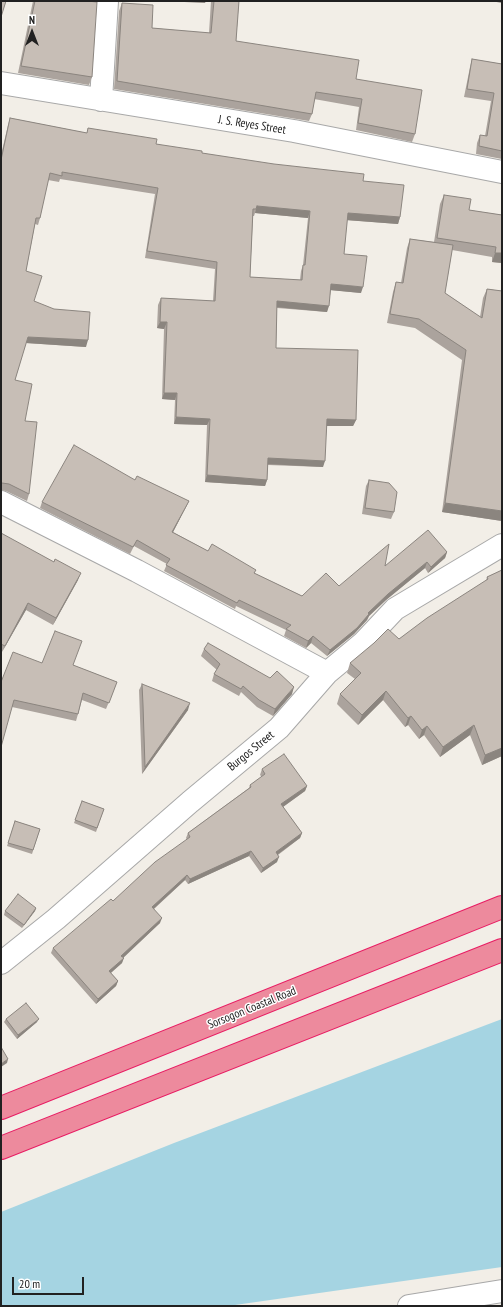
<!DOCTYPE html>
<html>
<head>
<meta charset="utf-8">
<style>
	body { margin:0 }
	#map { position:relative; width:503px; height:1307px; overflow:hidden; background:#f2eee7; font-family:"PT Sans Narrow",sans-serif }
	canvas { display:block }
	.frame { position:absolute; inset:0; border:2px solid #212121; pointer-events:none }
	.north { position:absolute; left:12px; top:12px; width:40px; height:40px; -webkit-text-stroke:3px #fff; paint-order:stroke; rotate:0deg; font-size:11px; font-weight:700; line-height:16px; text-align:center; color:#212121 }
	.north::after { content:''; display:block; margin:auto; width:14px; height:18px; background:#212121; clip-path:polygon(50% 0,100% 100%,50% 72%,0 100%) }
	.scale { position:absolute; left:12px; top:1277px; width:72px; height:18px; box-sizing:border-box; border:2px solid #212121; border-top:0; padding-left:5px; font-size:12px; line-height:14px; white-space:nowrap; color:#212121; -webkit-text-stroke:3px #fff; paint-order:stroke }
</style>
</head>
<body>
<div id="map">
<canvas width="503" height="1307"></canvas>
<div class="frame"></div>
<div class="north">N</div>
<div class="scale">20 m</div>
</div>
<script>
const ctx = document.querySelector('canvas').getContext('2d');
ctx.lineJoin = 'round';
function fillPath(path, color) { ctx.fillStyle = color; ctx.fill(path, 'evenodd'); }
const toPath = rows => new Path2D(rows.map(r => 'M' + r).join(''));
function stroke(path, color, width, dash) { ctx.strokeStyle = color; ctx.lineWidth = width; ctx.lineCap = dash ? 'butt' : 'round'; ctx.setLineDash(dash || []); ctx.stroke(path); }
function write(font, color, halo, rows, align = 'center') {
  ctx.font = font + ' "PT Sans Narrow",sans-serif'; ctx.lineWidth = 3; ctx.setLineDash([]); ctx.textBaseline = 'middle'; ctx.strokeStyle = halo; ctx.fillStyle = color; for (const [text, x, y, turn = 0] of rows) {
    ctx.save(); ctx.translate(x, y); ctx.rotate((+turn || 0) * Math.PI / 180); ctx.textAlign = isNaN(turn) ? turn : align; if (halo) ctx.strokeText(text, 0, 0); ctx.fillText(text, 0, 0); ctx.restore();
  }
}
fillPath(toPath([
	[502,1019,502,1306,1,1306,1,1212,174,1143]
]), '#a5d4e2');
fillPath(toPath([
	[502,1267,502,1306,228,1306]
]), '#f2eee7');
const minor = toPath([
	[1,83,294,131,502,172],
	[101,100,107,1],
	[1,502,137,571,327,673],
	[1,963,56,919,190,802,279,728,327,673,363,643,395,609,502,545],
	[409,1306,502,1291]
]);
const highway = toPath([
	[1,1108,502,907],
	[1,1148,502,950]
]);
stroke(minor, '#a8a8a8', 24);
stroke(highway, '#e81c63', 24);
stroke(minor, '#fff', 22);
stroke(highway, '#ed8a9d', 22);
fillPath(toPath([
	[33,1,87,1,92,77,89,85,18,73],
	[211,1,239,1,236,41,356,79,415,134,412,142,356,130,359,107,314,99,312,114,309,121,114,89,119,11,122,3,152,28,209,33],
	[472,59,502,64,502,159,476,154,477,143,480,135,485,136,491,101,464,97,470,67],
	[10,118,87,133,88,128,156,144,202,153,363,181,400,217,398,224,347,220,344,254,361,293,331,290,327,312,277,308,276,348,356,420,353,426,327,426,323,467,268,465,267,480,265,486,205,482,207,425,174,424,175,400,162,399,164,329,157,328,158,305,161,298,213,301,215,269,145,258,155,194,60,179,59,182,48,180,40,218,38,225,35,224,26,271,34,301,86,347,26,343,15,380,25,421,29,494,27,501,6,491,1,490,1,155,8,125],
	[255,213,308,218,303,265,301,271,300,280,250,277,253,216,254,216],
	[444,195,469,210,502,215,502,263,492,262,492,257,452,250,445,293,480,317,483,298,487,289,502,291,502,521,442,512,462,360,415,328,387,323,393,292,396,282,401,283,407,248,410,239,434,242,440,204],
	[135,480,189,501,186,507,173,532,208,551,256,570,254,573,302,596,339,586,385,566,447,552,445,558,428,573,425,568,386,600,369,616,367,620,354,634,327,656,311,643,306,648,284,636,286,630,236,606,235,609,164,571,167,564,134,546,130,554,40,508,42,502],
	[369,480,394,512,391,519,362,514,366,486],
	[1,533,78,580,53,625,26,610,2,652,1,652],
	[502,570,502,756,482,765,470,735,440,757,424,735,419,739,408,725,405,727,383,700,358,725,337,704,340,694,355,679,347,673,350,663,399,639,486,581,487,577],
	[204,649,292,694,273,716,257,707,241,692,239,696,212,681,214,674,217,670,201,656],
	[42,663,73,665,117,682,106,709,82,700,76,721,12,707,1,682],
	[142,684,188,710,142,774,139,690],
	[262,769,307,786,305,791,283,807,302,833,300,838,278,855,277,862,261,873,249,856,188,884,185,880,154,909,160,923,123,957,122,963,111,973,118,981,116,986,96,1004,51,953,53,948,113,901,187,840,186,838,188,833,249,788,250,785,262,777,260,775],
	[82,801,104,809,96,832,74,823],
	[15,821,40,829,32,854,7,846],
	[36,908,35,911,22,928,4,915,5,911],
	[6,1019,37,1022,17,1039,4,1022]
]), '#aba39d');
fillPath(toPath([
	[164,1,206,1,205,3],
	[491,1,502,1,502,3],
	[257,206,310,211,308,218,255,213],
	[348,213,400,217,398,224,345,220],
	[495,253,502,253,502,263,492,262],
	[331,284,363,287,361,293,329,290],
	[277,301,329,306,327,312,275,307],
	[160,322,167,322,164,329,157,328],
	[28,337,88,340,86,347,26,343],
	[164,393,177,393,175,400,162,399],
	[176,417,210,419,207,425,174,424],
	[327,419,356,420,353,426,325,426],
	[268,458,325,461,323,467,266,464],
	[207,475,267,480,265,486,205,482],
	[189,501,186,507,170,538,172,532],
	[445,503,502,511,502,521,442,512],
	[447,552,445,558,428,573,431,567],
	[427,562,425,568,386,600,369,616,367,620,354,634,327,656,330,650,368,613,388,594],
	[81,573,78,580,53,625,56,618],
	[28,603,26,610,2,652,5,646],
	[313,636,311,643,306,648,308,641],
	[294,687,292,694,273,716,275,709],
	[386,691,383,700,358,725,362,715],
	[190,703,188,710,142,774,145,767],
	[411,716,408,725,405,727,408,718],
	[474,725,470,735,440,757,443,747],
	[427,726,424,735,419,739,422,730],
	[502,748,502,756,482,765,485,755],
	[307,786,305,791,280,809,281,804],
	[302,833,300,838,274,857,276,852],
	[251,851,249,856,188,884,190,879],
	[279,857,277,862,261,873,263,868],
	[187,875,185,880,150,912,152,907],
	[36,908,35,911,22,928,24,925],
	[162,918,160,923,120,961,121,956],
	[124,958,122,963,107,976,109,971],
	[118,981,116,986,96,1004,98,999],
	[39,1019,37,1022,17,1039,18,1035],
	[8,1059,7,1063,1,1067,1,1064]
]), '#8b857f');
const building = toPath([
	[1,1,6,1,1,17,1,1],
	[35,1,87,1,97,2,92,77,21,66,35,1],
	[214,1,239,1,236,41,359,60,356,79,422,90,415,134,358,123,362,99,316,92,312,114,117,81,122,3,153,5,152,28,211,33,214,1],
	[472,59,502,64,502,151,479,146,480,135,487,136,494,93,467,89,472,59],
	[10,118,87,133,88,128,157,139,156,144,202,151,202,153,274,164,364,174,363,181,404,185,400,217,348,213,344,254,367,256,363,287,331,284,329,306,277,301,276,348,358,350,356,420,327,419,325,461,268,458,267,480,207,475,210,419,176,417,177,393,164,393,167,322,160,322,161,298,215,301,217,262,147,251,158,188,62,172,62,176,50,173,40,218,36,218,26,271,42,276,34,301,54,309,90,312,88,340,28,337,15,380,32,384,25,421,37,422,29,494,9,484,2,483,1,483,1,160,10,118],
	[257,206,310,211,305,265,303,265,302,280,250,277,253,209,256,209,257,206],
	[444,195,471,199,469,210,502,215,502,253,495,253,496,247,437,238,444,195],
	[410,239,453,245,445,293,482,318,487,289,502,291,502,511,445,503,466,350,419,319,390,314,396,282,403,283,410,239],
	[74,445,135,480,137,476,189,501,172,532,208,551,212,544,256,570,254,573,302,596,326,573,339,586,389,544,385,566,428,530,447,552,431,567,427,562,388,594,368,613,369,614,357,628,330,650,313,636,308,641,286,629,291,625,239,600,237,603,166,565,170,559,137,540,133,547,42,502,74,445],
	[369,480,389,483,397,492,394,512,365,508,369,480],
	[1,533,54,562,55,559,81,573,56,618,28,603,5,646,1,644,1,533],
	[502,570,502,748,485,755,474,725,443,747,427,726,422,730,411,716,408,718,386,691,362,715,340,694,361,673,350,663,374,643,388,629,399,639,427,618,488,579,487,577,502,570],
	[55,631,82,641,73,665,117,682,109,703,83,693,78,714,14,700,1,747,1,682,13,652,42,663,55,631],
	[208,643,270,678,277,671,294,687,275,709,259,700,243,686,241,689,214,674,220,664,204,649,208,643],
	[142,684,190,703,145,767,143,705,142,684],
	[284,754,307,786,281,804,302,833,276,852,279,857,263,868,251,851,190,879,187,875,152,907,162,918,121,956,124,958,109,971,118,981,98,999,53,948,111,899,113,901,155,862,190,837,188,833,251,787,250,785,265,774,262,769,284,754],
	[82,801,104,809,97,828,75,820,82,801],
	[15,821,40,829,33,850,8,843,15,821],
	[18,894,36,908,24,925,5,911,18,894],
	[26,1003,39,1019,18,1035,6,1019,26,1003],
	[1,1047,8,1059,1,1064,1,1047]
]);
fillPath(building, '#c7beb6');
stroke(building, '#8b857f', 1);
write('12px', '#212121', '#fff', [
	["J. S. Reyes Street",252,125,9],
	["Burgos Street",251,751,-39],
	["Sorsogon Coastal Road",252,1008,-22]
]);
</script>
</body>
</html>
